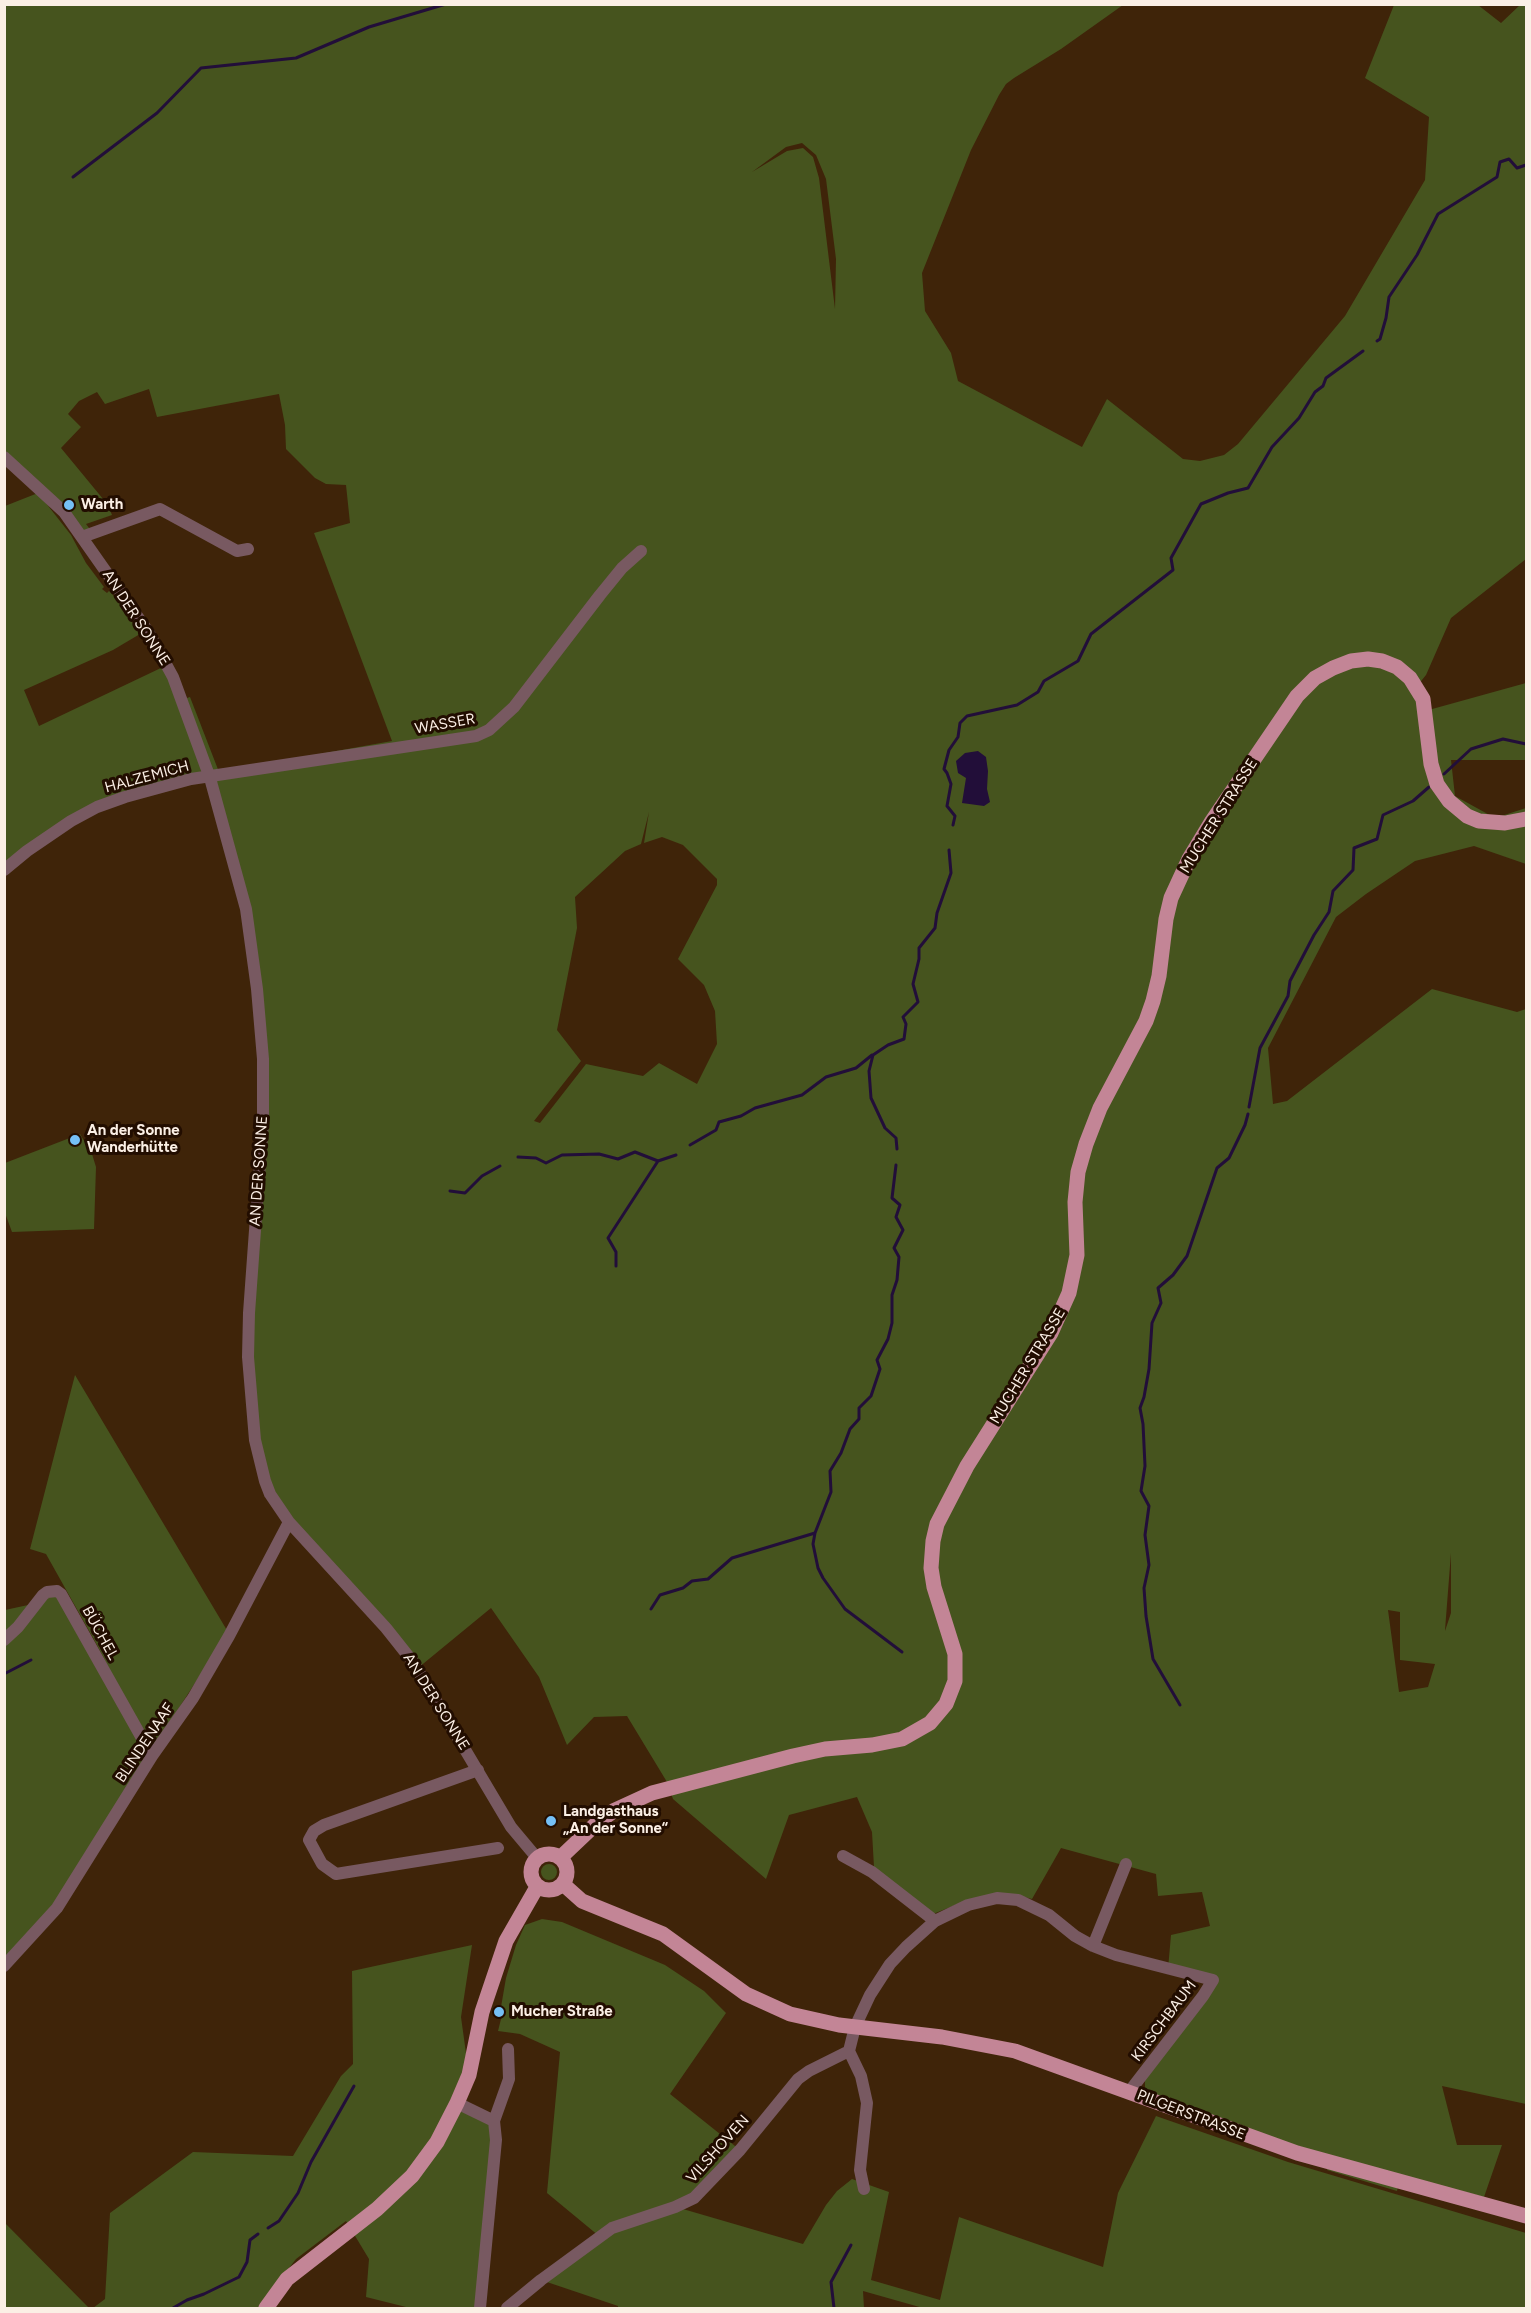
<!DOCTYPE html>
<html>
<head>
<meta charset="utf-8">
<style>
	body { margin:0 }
	#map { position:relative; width:1531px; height:2313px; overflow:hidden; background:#3f2409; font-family:Figtree,sans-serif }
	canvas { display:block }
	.frame { position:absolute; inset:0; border:6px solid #fbefe5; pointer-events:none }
</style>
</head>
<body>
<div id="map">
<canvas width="1531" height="2313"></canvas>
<div class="frame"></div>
</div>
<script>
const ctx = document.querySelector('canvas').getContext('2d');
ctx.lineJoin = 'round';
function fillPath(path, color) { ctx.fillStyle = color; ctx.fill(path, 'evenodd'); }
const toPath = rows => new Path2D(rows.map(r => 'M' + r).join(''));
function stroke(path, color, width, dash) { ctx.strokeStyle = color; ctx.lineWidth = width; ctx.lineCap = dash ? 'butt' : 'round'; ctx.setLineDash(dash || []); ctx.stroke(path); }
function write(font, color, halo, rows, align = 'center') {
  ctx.font = font + ' Figtree,sans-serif'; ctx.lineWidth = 6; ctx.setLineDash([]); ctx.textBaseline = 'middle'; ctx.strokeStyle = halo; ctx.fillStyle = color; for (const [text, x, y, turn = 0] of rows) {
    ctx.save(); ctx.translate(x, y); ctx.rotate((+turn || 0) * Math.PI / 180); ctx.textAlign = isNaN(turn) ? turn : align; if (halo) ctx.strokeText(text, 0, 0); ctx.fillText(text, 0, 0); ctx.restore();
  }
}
fillPath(toPath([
	[4,5,1123,5,1061,49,1014,78,1006,84,999,95,971,150,922,273,925,311,951,353,958,381,1082,447,1107,399,1183,459,1200,461,1224,455,1238,444,1345,316,1425,180,1429,117,1365,78,1394,5,1478,5,1501,23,1520,5,1526,5,1526,559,1451,618,1426,675,1417,686,1425,711,1526,683,1526,760,1451,760,1455,796,1495,818,1526,808,1526,864,1474,846,1415,861,1366,894,1336,917,1268,1048,1273,1104,1287,1101,1432,989,1517,1012,1526,1009,1526,2104,1442,2086,1457,2145,1502,2145,1484,2197,1347,2162,1263,2135,1145,2091,1145,2078,1212,1981,1168,1969,1171,1935,1210,1926,1202,1892,1158,1896,1156,1874,1061,1848,1032,1899,1013,1894,968,1900,933,1914,874,1867,872,1832,857,1797,789,1815,766,1879,673,1799,667,1782,627,1716,594,1717,567,1745,539,1677,491,1608,418,1668,270,1494,250,1392,263,1120,253,951,210,778,97,807,5,870,5,506,38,493,71,535,86,563,104,587,102,589,107,593,109,591,118,600,140,634,113,650,24,690,39,726,163,667,178,701,190,697,219,772,392,741,314,533,350,523,346,485,326,484,315,478,286,449,285,425,279,394,157,417,149,389,105,404,97,392,79,401,68,414,81,427,61,448,108,505,112,515,86,524,96,537,82,537,5,457],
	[802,143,816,155,826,179,836,259,835,309,819,178,813,157,803,148,787,151,752,172,786,147],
	[649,812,644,843,662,837,683,845,717,879,717,885,678,959,704,985,715,1011,717,1044,697,1084,659,1063,643,1076,586,1064,540,1123,534,1121,581,1061,557,1030,577,928,575,897,625,851,641,844],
	[1451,1553,1451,1613,1445,1631,1445,1630],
	[1388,1610,1400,1612,1400,1660,1435,1664,1428,1687,1399,1692],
	[80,1134,92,1154,96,1167,94,1229,12,1232,5,1213,5,1163],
	[75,1375,228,1632,151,1751,97,1645,46,1554,30,1549],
	[49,1596,58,1597,147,1755,81,1869,5,1966,5,1610,28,1605],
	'541 1872a8 8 0 1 1 16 0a8 8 0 1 1-16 0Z',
	[542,1919,562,1922,665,1965,704,1991,726,2013,670,2094,740,2150,676,2207,803,2244,826,2205,837,2191,852,2179,889,2192,871,2280,940,2300,959,2217,1103,2267,1118,2193,1156,2116,1288,2162,1526,2233,1526,2308,923,2308,863,2291,864,2308,618,2308,618,2306,541,2280,599,2236,547,2193,560,2052,520,2034,498,2031,502,2015,501,2007,506,1978,516,1945,525,1925],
	[472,1945,461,2017,469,2075,457,2103,494,2121,480,2308,410,2308,366,2297,369,2259,346,2221,296,2259,258,2308,93,2308,105,2299,110,2213,193,2152,293,2156,341,2076,353,2064,352,1971],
	[1328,2167,1398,2186,1397,2191,1327,2170],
	[5,2223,89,2308,5,2308]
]), '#46541e');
fillPath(toPath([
	[978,751,986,757,988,771,987,789,990,802,984,806,962,803,966,778,958,773,956,761,965,753]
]), '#220e39');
stroke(toPath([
	[73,177,157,113,201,68,296,58,369,27,446,4],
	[1377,341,1380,339,1386,318,1389,297,1417,255,1438,214,1497,177,1500,162,1509,159,1517,168,1526,165],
	[1444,774,1471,749,1503,739,1526,744],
	[953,825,955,816,947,806,951,784,947,773,944,769,949,750,958,737,960,723,967,716,1017,705,1038,692,1044,681,1078,661,1091,634,1173,570,1171,558,1201,504,1228,493,1248,488,1272,447,1299,418,1315,392,1323,386,1326,378,1363,351],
	[1249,1107,1260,1048,1288,996,1290,981,1314,935,1329,912,1333,891,1353,870,1354,848,1377,839,1383,815,1413,801,1429,787],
	[690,1145,716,1130,719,1122,741,1116,755,1108,802,1095,826,1077,856,1068,872,1055],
	[897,1149,896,1138,885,1128,871,1098,869,1071,873,1055,888,1045,904,1039,906,1024,903,1017,918,1002,913,984,919,959,919,948,935,928,937,913,951,873,949,850],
	[518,1157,536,1158,546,1163,562,1155,599,1154,618,1159,635,1152,658,1161],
	[450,1191,465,1193,482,1176,500,1166],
	[616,1266,616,1252,608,1238,658,1161,676,1155],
	[815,1533,813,1544,818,1568,823,1578,845,1609,902,1652],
	[651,1609,660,1595,683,1588,692,1581,708,1579,732,1558,815,1533,831,1492,830,1471,841,1453,850,1429,859,1419,859,1408,871,1396,880,1369,877,1360,888,1339,892,1323,892,1295,897,1280,899,1257,894,1248,903,1230,896,1217,900,1205,892,1198,896,1165],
	[4,1674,31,1660],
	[1180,1705,1153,1659,1146,1616,1144,1588,1149,1565,1145,1535,1149,1506,1141,1491,1145,1466,1143,1424,1140,1408,1144,1397,1149,1369,1152,1323,1161,1303,1158,1288,1173,1275,1187,1256,1217,1168,1229,1158,1245,1125,1248,1114],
	[268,2228,279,2221,298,2193,311,2162,354,2086],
	[173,2308,187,2300,204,2294,239,2277,247,2262,250,2240,258,2234],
	[834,2308,831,2282,851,2245]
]), '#220e39', 3);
stroke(toPath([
	[4,457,64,512,149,633,173,677,210,778,246,909,257,989,263,1059,263,1120,249,1313,248,1357,255,1440,265,1481,270,1494,289,1522,386,1628,413,1662,511,1827,537,1858],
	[82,537,160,509,237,551,248,549],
	[4,870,27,851,71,821,97,807,125,797,191,779,476,736,489,730,514,707,600,595,622,568,641,551],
	[4,1640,18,1627,43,1595,47,1592,57,1591,61,1594,152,1756],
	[478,1770,324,1825,314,1831,309,1840,322,1864,336,1874,498,1848],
	[843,1856,872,1872,935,1921],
	[1093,1946,1126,1864],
	[4,1966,57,1908,152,1756,193,1698,229,1636,289,1522],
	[457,2103,494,2121,496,2140,480,2308],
	[494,2121,509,2079,508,2049],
	[864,2189,860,2170,867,2103,861,2076,849,2051,855,2027,870,1995,890,1964,906,1947,935,1921,968,1905,997,1898,1018,1900,1049,1915,1075,1936,1093,1946,1116,1955,1213,1980,1203,1996,1129,2092],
	[507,2308,541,2280,612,2228,675,2207,694,2198,740,2150,798,2079,809,2071,849,2051]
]), '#785961', 12);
stroke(toPath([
	'531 1872a18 18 0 1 1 36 0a18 18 0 1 1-36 0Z',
	[560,1858,598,1822,615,1810,652,1793,793,1756,825,1749,872,1745,902,1739,930,1723,946,1704,955,1681,955,1654,934,1587,931,1568,933,1541,937,1524,967,1466,1051,1333,1069,1293,1077,1255,1075,1202,1078,1172,1086,1144,1100,1108,1146,1021,1153,1001,1159,976,1166,919,1171,898,1189,859,1212,821,1297,696,1315,678,1333,668,1351,661,1368,659,1382,661,1397,667,1410,678,1423,699,1431,764,1437,784,1449,801,1467,816,1479,821,1505,823,1526,819],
	[563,1884,582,1901,663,1934,746,1994,790,2014,839,2025,942,2037,1015,2051,1297,2153,1526,2216],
	[266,2308,287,2279,377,2209,412,2176,437,2142,457,2103,469,2075,482,2012,506,1941,537,1887]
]), '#c38596', 15);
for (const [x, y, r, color] of [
	[69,505,6,"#75c0f6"],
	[75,1140,6,"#75c0f6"],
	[551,1821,6,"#75c0f6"],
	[499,2012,6,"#75c0f6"]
]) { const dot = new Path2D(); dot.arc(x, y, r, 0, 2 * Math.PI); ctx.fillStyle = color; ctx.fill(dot); stroke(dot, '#220d00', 2); }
write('bold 15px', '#fbefe5', '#220d00', [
	["Warth",81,505],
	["An der Sonne",87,1131],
	["Wanderhütte",87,1148],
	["Landgasthaus",563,1812],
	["„An der Sonne“",563,1829],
	["Mucher Straße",511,2012]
], 'left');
write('15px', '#fbefe5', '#220d00', [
	["AN DER SONNE",136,618,57],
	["WASSER",445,724,-10],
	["HALZEMICH",147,777,-15],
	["MUCHER STRASSE",1219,816,-58],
	["AN DER SONNE",259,1171,-86],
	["MUCHER STRASSE",1028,1366,-59],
	["BÜCHEL",100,1633,61],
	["AN DER SONNE",436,1702,58],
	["BLINDENAAF",145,1743,-56],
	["KIRSCHBAUM",1164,2021,-53],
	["PILGERSTRASSE",1191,2115,21],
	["VILSHOVEN",718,2149,-48]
]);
</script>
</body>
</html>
